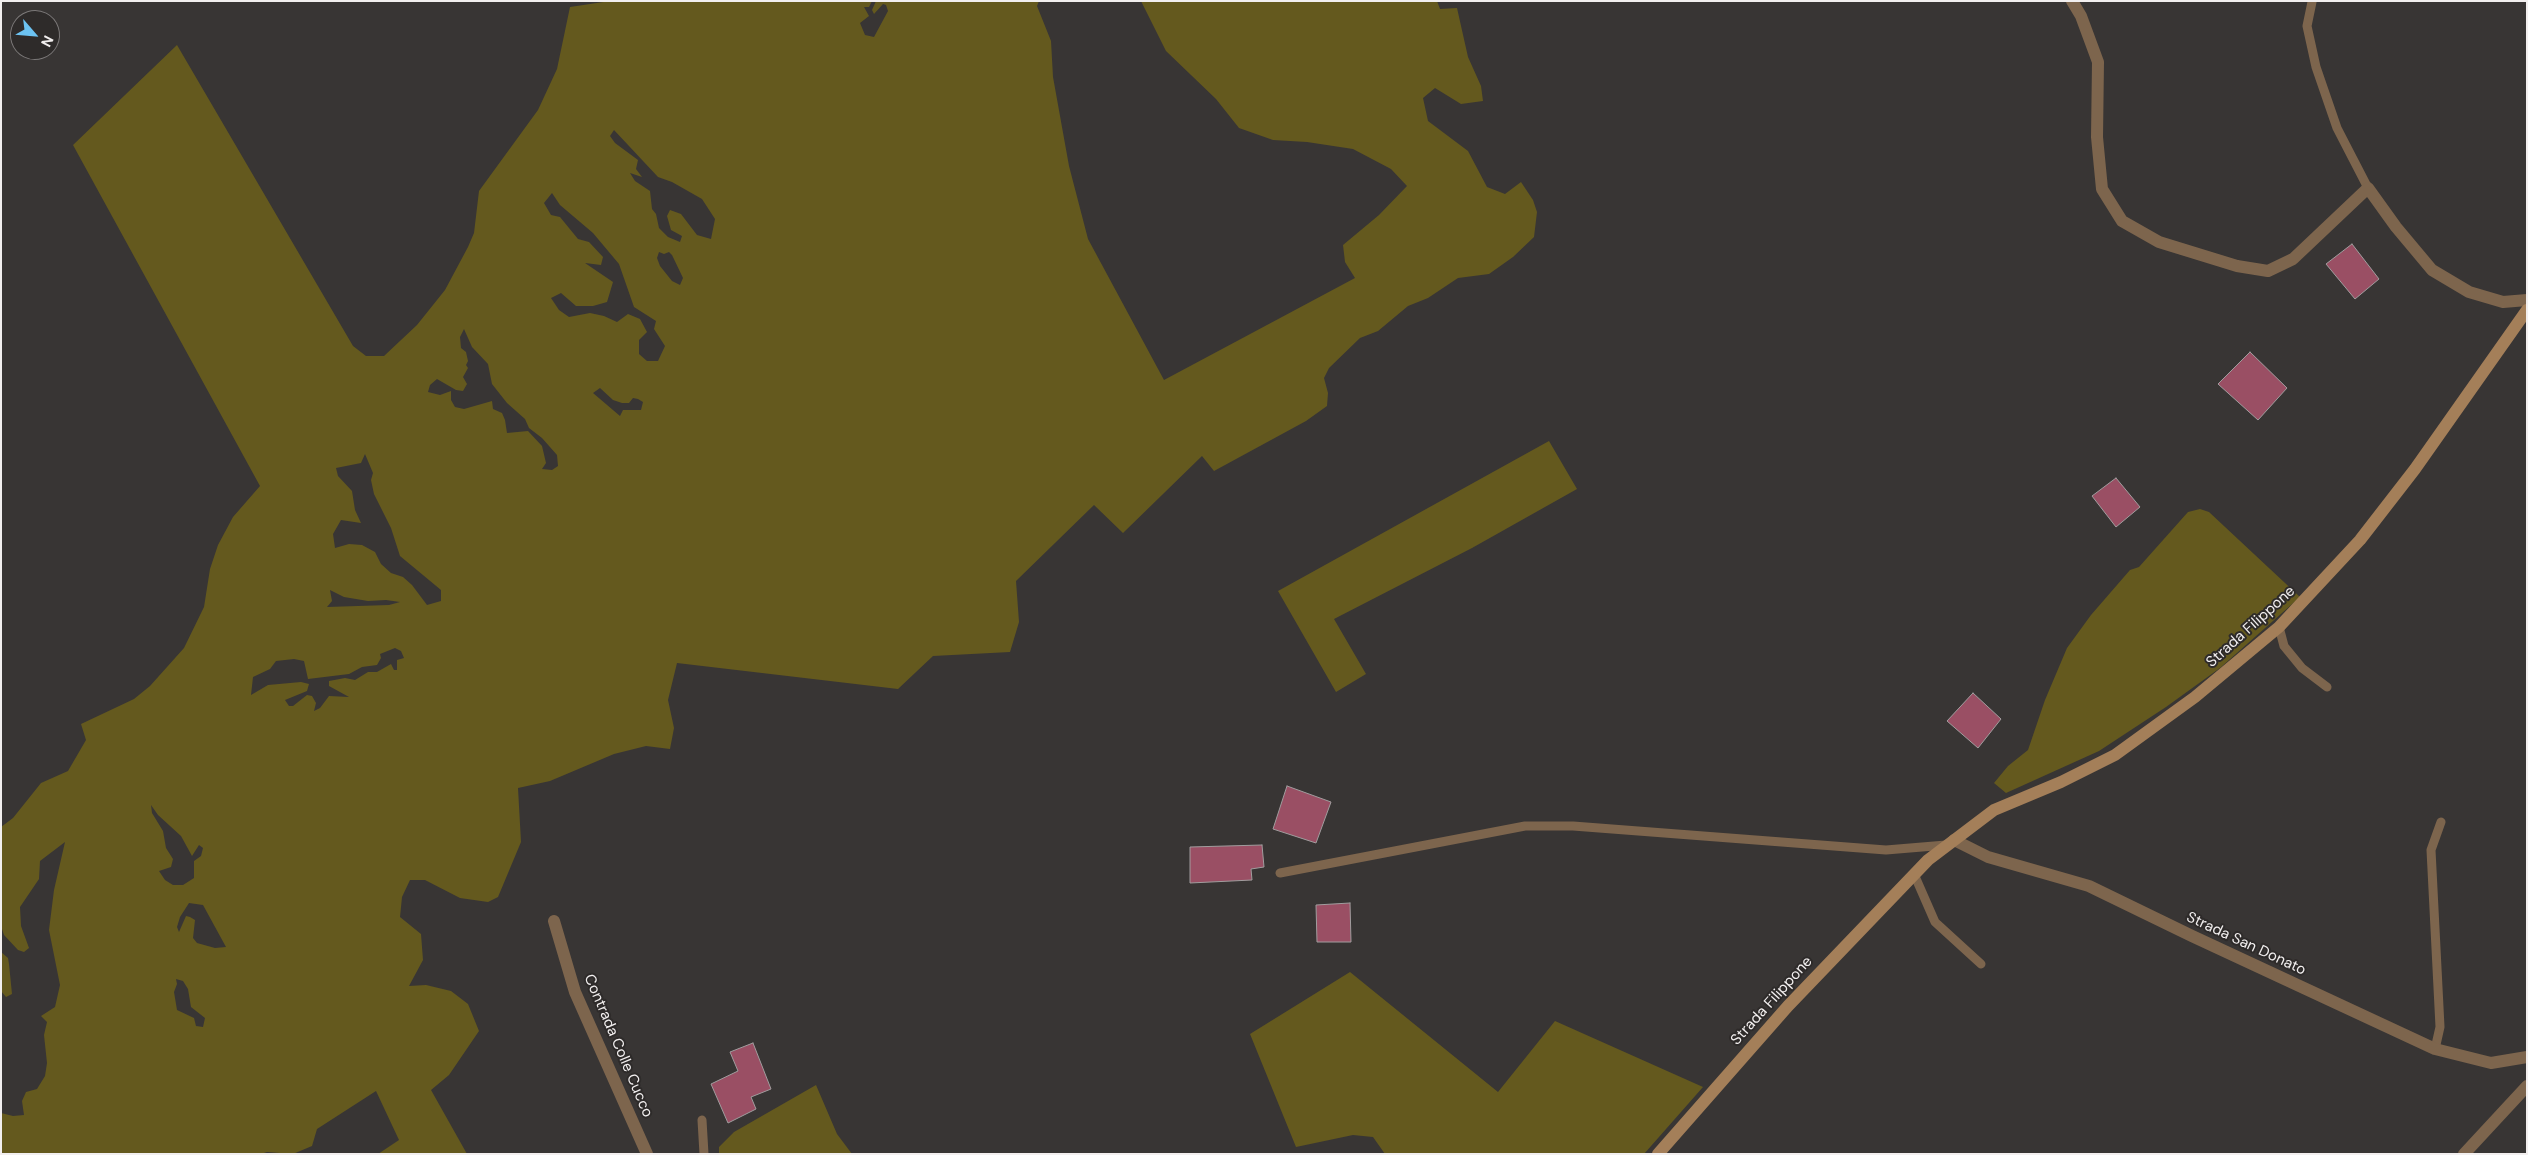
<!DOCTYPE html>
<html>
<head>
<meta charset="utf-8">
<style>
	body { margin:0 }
	#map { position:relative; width:2528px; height:1155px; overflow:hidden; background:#383534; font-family:"DM Sans",sans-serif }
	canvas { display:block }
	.frame { position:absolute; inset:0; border:2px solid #f2efef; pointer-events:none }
	.north { position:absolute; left:10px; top:10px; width:50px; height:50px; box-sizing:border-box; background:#2e2b2a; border:1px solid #7c7979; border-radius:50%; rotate:117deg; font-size:14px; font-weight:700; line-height:20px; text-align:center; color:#f2efef }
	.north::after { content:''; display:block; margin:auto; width:18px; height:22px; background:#6cc3f2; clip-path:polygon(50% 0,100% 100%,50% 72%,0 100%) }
</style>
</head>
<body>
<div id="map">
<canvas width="2528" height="1155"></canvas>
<div class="frame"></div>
<div class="north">N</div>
</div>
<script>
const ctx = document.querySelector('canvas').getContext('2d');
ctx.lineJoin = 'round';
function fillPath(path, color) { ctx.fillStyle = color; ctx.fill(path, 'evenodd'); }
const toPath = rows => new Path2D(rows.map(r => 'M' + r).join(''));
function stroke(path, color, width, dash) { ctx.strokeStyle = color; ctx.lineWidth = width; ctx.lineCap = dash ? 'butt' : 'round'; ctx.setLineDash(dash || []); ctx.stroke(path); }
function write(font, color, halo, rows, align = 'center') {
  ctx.font = font + ' "DM Sans",sans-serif'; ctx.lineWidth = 4; ctx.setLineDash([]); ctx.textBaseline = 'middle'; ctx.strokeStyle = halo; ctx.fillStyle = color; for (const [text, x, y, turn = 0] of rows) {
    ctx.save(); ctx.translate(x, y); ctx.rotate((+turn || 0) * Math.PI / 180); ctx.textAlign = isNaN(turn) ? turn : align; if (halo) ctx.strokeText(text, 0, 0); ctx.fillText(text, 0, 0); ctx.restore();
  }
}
fillPath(toPath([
	[610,1,872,1,869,7,864,7,869,16,860,23,865,35,874,37,888,11,886,5,883,4,874,14,872,10,876,1,1039,1,1037,6,1051,41,1053,77,1069,166,1088,239,1164,380,1355,278,1345,262,1343,245,1379,215,1407,186,1391,169,1353,149,1307,142,1273,140,1239,128,1216,99,1166,51,1141,1,1437,1,1440,9,1457,8,1468,57,1481,86,1483,101,1461,104,1435,88,1423,98,1428,121,1468,151,1487,187,1505,194,1521,182,1533,200,1537,212,1534,237,1513,257,1489,274,1458,278,1428,298,1408,306,1378,331,1360,338,1329,368,1324,378,1328,393,1327,406,1306,421,1214,471,1202,456,1123,533,1094,505,1016,581,1019,622,1010,652,933,656,898,689,677,663,668,700,674,728,670,749,646,746,614,754,550,781,518,788,521,842,498,897,488,902,460,898,425,880,410,880,402,897,400,917,421,934,423,960,409,986,426,985,451,991,468,1004,479,1031,449,1075,431,1090,467,1154,378,1154,399,1140,376,1091,317,1129,312,1146,293,1154,267,1152,261,1154,1,1154,1,1113,13,1116,24,1115,22,1101,26,1092,37,1089,45,1076,47,1063,44,1035,47,1022,41,1016,55,1007,60,985,49,930,54,890,65,842,40,861,39,879,20,907,21,926,29,948,24,952,18,950,4,935,1,926,1,827,13,818,41,783,68,771,86,740,81,724,134,699,150,686,184,648,204,607,210,569,218,545,233,517,260,486,73,145,177,45,353,346,366,356,384,356,417,325,445,290,468,247,474,233,479,191,538,110,557,69,570,7],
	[614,130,658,177,672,182,702,199,715,219,711,239,697,235,681,214,670,210,667,216,671,230,682,236,680,242,668,237,659,228,656,214,652,209,650,191,635,181,630,173,642,177,636,169,638,160,615,143,610,136],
	[552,193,560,205,593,233,619,264,634,307,656,321,654,329,665,346,658,361,647,361,639,354,639,340,647,332,640,319,628,314,617,322,604,316,590,313,569,317,559,310,551,298,561,293,576,306,593,306,607,302,613,282,585,263,601,265,603,257,589,242,578,239,560,217,551,215,544,203],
	[659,252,664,254,669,252,672,255,683,278,680,285,672,281,660,266,657,258],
	[464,329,472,347,488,364,492,384,507,403,525,419,529,428,542,438,557,455,558,466,552,470,542,469,546,463,542,446,528,431,507,433,505,420,502,413,493,409,492,401,464,409,455,407,451,400,451,391,440,395,428,392,430,385,437,379,456,390,463,391,467,384,463,377,468,368,466,365,468,361,466,352,461,348,460,337],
	[600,388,613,400,622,403,629,403,633,398,638,399,643,402,641,410,623,410,620,416,593,393],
	[365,454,373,473,371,480,374,494,391,528,400,556,441,590,441,601,427,605,412,585,403,577,391,573,381,564,375,552,362,545,349,544,335,548,333,534,341,520,361,523,355,510,352,491,338,476,336,468,361,463],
	[330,590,344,597,368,601,386,600,400,602,389,605,327,607,332,601],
	[395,648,401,651,404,658,397,660,397,670,394,670,391,664,377,672,368,672,355,680,345,678,329,681,329,686,349,697,329,696,320,708,314,711,316,703,312,696,307,695,293,706,289,706,285,700,307,691,309,684,301,682,268,685,251,695,253,677,270,669,276,661,294,659,304,661,308,679,349,674,362,667,377,665,381,658,380,654],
	[151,805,158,815,181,836,192,856,199,845,203,848,201,856,194,861,194,878,183,885,173,885,165,880,159,871,171,867,173,859,166,848,163,831,152,813],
	[189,903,203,905,226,947,215,948,197,943,193,938,195,920,190,917,186,916,179,932,177,927,180,917],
	[176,979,183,981,188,989,191,1007,205,1018,203,1027,196,1026,194,1018,177,1010,174,992,177,984],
	[1549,441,1577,489,1472,548,1334,619,1366,674,1336,692,1278,591],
	[2200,509,2209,512,2300,597,2220,668,2166,707,2099,751,2006,793,1994,783,2008,766,2028,750,2045,700,2067,648,2091,615,2130,570,2139,567,2188,512],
	[1,952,8,958,9,964,12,994,6,997,1,991],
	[1350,972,1498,1092,1555,1021,1703,1087,1644,1154,1385,1154,1373,1137,1353,1135,1296,1147,1250,1034],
	[816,1085,837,1134,852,1154,719,1154,719,1147,734,1132]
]), '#64591e');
const building = toPath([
	[2352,244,2379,279,2355,299,2326,264,2352,244],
	[2250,352,2287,388,2258,420,2218,384,2250,352],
	[2116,478,2140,507,2116,527,2092,496,2116,478],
	[1973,693,2001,719,1978,748,1947,721,1973,693],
	[1287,786,1331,802,1316,843,1273,829,1287,786],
	[1262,845,1264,867,1251,869,1252,880,1190,883,1190,847,1262,845],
	[1350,903,1351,942,1317,942,1316,905,1350,903],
	[753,1043,771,1089,751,1097,756,1109,728,1123,711,1084,738,1071,730,1052,753,1043]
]);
fillPath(building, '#9a4f64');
stroke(building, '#a19d9e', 1);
stroke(toPath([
	[2312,2,2307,26,2316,67,2337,128,2368,188],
	[2279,627,2284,646,2302,668,2327,687],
	[1280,873,1525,826,1573,826,1886,850,1946,845],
	[1914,874,1935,922,1981,964],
	[2435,1049,2440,1027,2431,850,2441,822],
	[702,1120,704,1154]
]), '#7d654d', 9);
stroke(toPath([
	[2072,1,2081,16,2098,62,2097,137,2102,189,2122,221,2159,242,2237,266,2268,271,2293,259,2368,188,2396,227,2432,270,2469,292,2503,302,2527,300],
	[1954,840,1988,857,2089,886,2192,936,2435,1049,2491,1063,2527,1057],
	[554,921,575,992,647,1154],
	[2464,1154,2527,1086]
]), '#7d654d', 12);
stroke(toPath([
	[1658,1154,1788,1006,1928,860,1994,810,2061,782,2115,755,2195,697,2279,627,2360,540,2415,469,2527,310]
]), '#a47f59', 12);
write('15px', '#f2efef', '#2e2b2a', [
	["Strada Filippone",2251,627,-42],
	["Strada San Donato",2246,944,25],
	["Strada Filippone",1772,1001,-48],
	["Contrada Colle Cucco",618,1046,67]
]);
</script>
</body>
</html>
